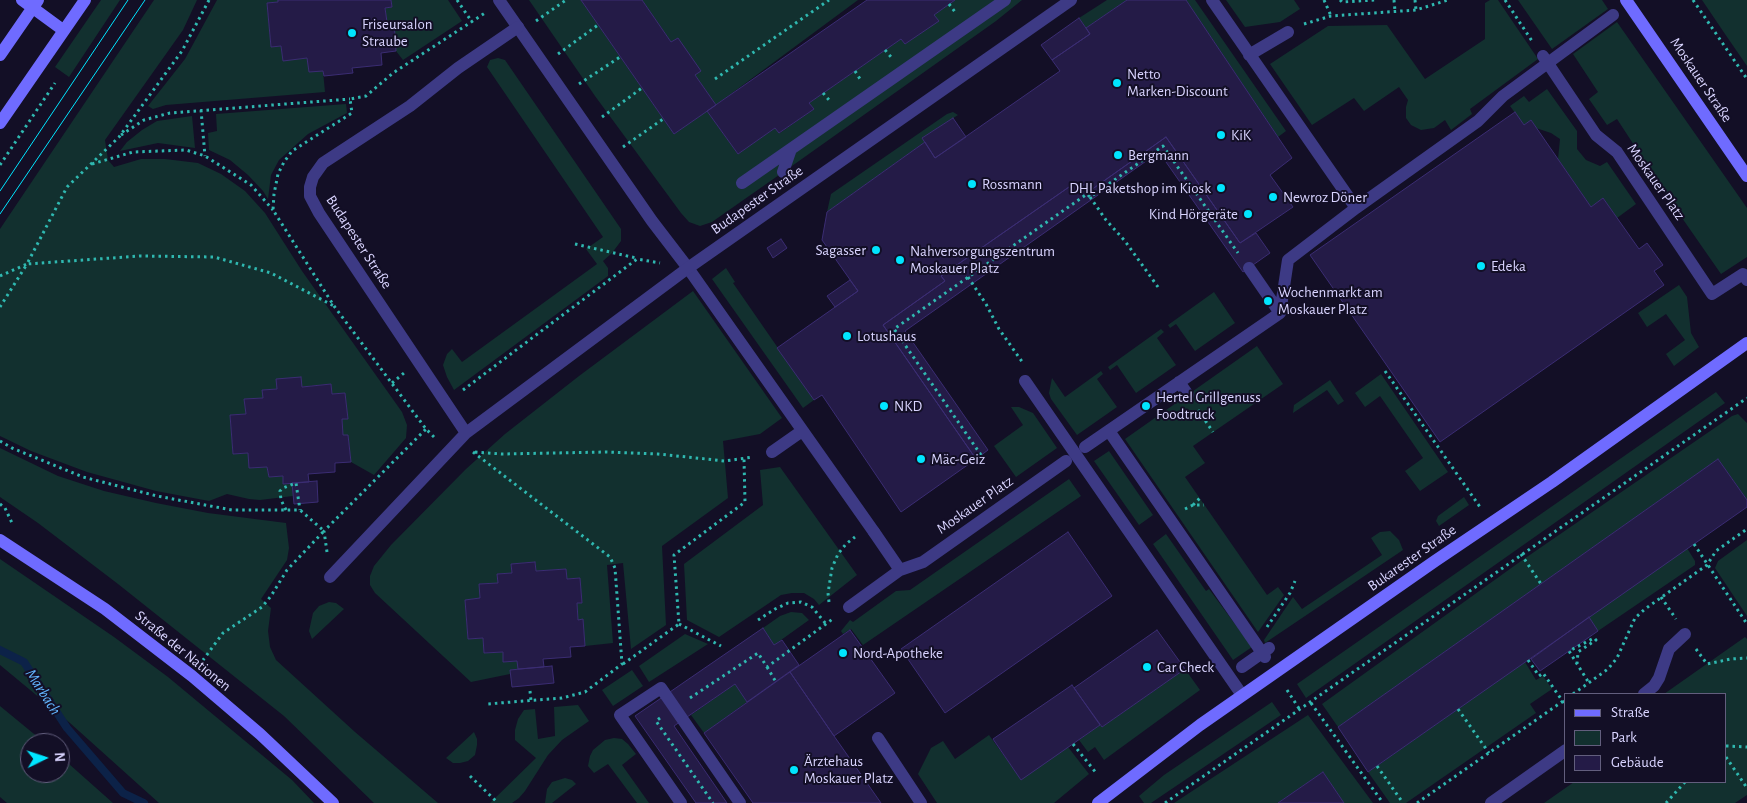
<!DOCTYPE html>
<html>
<head>
<meta charset="utf-8">
<style>
	body { margin:0 }
	#map { position:relative; width:1747px; height:803px; overflow:hidden; background:#130f26; font-family:"Alegreya Sans",sans-serif }
	canvas { display:block }
	.legend { position:absolute; left:1564px; top:693px; width:162px; height:90px; box-sizing:border-box; background:#130f26; border:1px solid #625e7d; margin:0; padding:6px 9px; list-style:none; font-size:15px; color:#d9d4ff }
	.legend li { display:flex; align-items:center; gap:10px; height:25px }
	.legend b { width:25px; border:1px solid #625e7d }
	.north { position:absolute; left:20px; top:733px; width:50px; height:50px; box-sizing:border-box; background:#130f26; border:1px solid #625e7d; border-radius:50%; rotate:86deg; font-size:14px; font-weight:700; line-height:20px; text-align:center; color:#d9d4ff }
	.north::after { content:''; display:block; margin:auto; width:18px; height:22px; background:#00e5ff; clip-path:polygon(50% 0,100% 100%,50% 72%,0 100%) }
</style>
</head>
<body>
<div id="map">
<canvas width="1747" height="803"></canvas>
<ul class="legend">
<li><b style="height:6px;background:#6f6bff"></b>Straße</li>
<li><b style="height:14px;background:#12302f"></b>Park</li>
<li><b style="height:14px;background:#241b47"></b>Gebäude</li>
</ul>
<div class="north">N</div>
</div>
<script>
const ctx = document.querySelector('canvas').getContext('2d');
ctx.lineJoin = 'round';
function fillPath(path, color) { ctx.fillStyle = color; ctx.fill(path, 'evenodd'); }
const toPath = rows => new Path2D(rows.map(r => 'M' + r).join(''));
function stroke(path, color, width, dash) { ctx.strokeStyle = color; ctx.lineWidth = width; ctx.lineCap = dash ? 'butt' : 'round'; ctx.setLineDash(dash || []); ctx.stroke(path); }
function write(font, color, halo, rows, align = 'center') {
  ctx.font = font + ' "Alegreya Sans",sans-serif'; ctx.lineWidth = 4; ctx.setLineDash([]); ctx.textBaseline = 'middle'; ctx.strokeStyle = halo; ctx.fillStyle = color; for (const [text, x, y, turn = 0] of rows) {
    ctx.save(); ctx.translate(x, y); ctx.rotate((+turn || 0) * Math.PI / 180); ctx.textAlign = isNaN(turn) ? turn : align; if (halo) ctx.strokeText(text, 0, 0); ctx.fillText(text, 0, 0); ctx.restore();
  }
}
fillPath(toPath([
	[101,0,120,0,69,77,55,67],
	[154,0,197,0,183,30,105,140,108,160,114,167,141,159,165,159,198,163,221,174,245,191,265,213,302,271,402,412,407,425,406,438,374,475,351,462,348,435,343,435,342,419,348,418,345,393,332,394,331,384,263,390,263,398,244,400,246,414,230,415,233,454,248,453,250,468,267,467,269,477,283,476,283,484,292,483,293,496,260,500,249,499,227,494,209,501,156,491,87,472,31,451,0,436,0,229],
	[217,0,278,0,278,2,267,3,271,47,281,46,283,60,307,58,323,71,325,92,166,105,153,109,148,106,185,59],
	[391,0,448,0,462,21,403,60,396,51,394,22,387,22,385,8,392,7],
	[529,0,581,0,674,134,707,111,738,154,775,128,780,133,814,109,809,103,901,39,905,44,938,21,934,15,955,0,1022,0,996,21,799,161,712,222,700,226,689,222,681,213,595,96],
	[642,0,858,0,716,105,695,75,678,38,671,42],
	[1107,0,1127,0,1086,28,1079,18],
	[1186,0,1195,0,1286,131,1278,137],
	[1226,0,1294,0,1300,9,1280,22,1245,27],
	[1490,0,1498,0,1538,59,1470,109,1472,114,1451,130,1445,120,1434,128,1421,130,1411,125,1406,118,1406,107,1408,100,1399,87,1364,111,1354,98,1312,125,1270,64,1328,26,1387,25,1425,79,1485,39,1485,3],
	[1518,0,1602,0,1608,9,1552,49],
	[1702,0,1747,0,1747,66,1725,34],
	[1617,22,1747,208,1747,257,1721,274,1673,205,1617,119,1607,125,1589,99,1598,92,1573,54],
	[498,58,505,60,621,229,621,241,612,253,603,261,608,268,608,276,454,390,447,377,443,365,447,354,452,349,462,362,597,264,586,249,603,237,487,67,490,60],
	[1547,89,1577,131,1577,149,1586,160,1600,166,1607,162,1636,204,1617,218,1603,198,1591,207,1558,159,1560,139,1551,133,1536,128,1531,120,1524,125,1510,106,1524,96,1529,102],
	[346,104,347,113,308,134,279,160,271,175,268,199,263,191,248,175,230,160,209,150,208,133,217,131,216,114],
	[953,112,958,115,922,138,925,142,827,212,831,194,947,114],
	[192,116,195,148,158,143,120,151,127,142,142,130,157,121],
	[726,268,735,282,733,283,814,400,803,408,712,279],
	[1679,285,1687,297,1691,333,1699,347,1674,366,1666,354,1685,340,1666,314,1647,327,1638,313],
	[693,291,782,418,760,434,723,441,728,498,662,546,666,625,631,649,623,563,607,565,613,643,585,646,583,620,578,620,577,603,582,603,580,578,567,579,566,569,536,571,535,562,511,564,512,573,497,574,498,583,479,584,480,598,465,600,468,639,483,638,484,653,503,652,503,662,517,661,518,669,510,670,510,674,471,682,375,593,370,585,370,576,374,566,391,545,466,469,505,434,579,376],
	[1214,292,1235,323,1195,351,1176,324,1170,328,1168,325],
	[1161,329,1164,332,1157,338,1176,365,1136,393,1117,365,1110,370,1108,367],
	[1257,346,1283,384,1193,446,1205,463,1185,477,1267,595,1278,587,1284,595,1258,632,1125,439],
	[1101,371,1103,374,1097,379,1117,407,1077,435,1051,399,1049,393,1052,378,1065,397],
	[1381,374,1448,472,1420,491,1405,471,1423,458,1380,396,1365,407,1355,393],
	[1330,380,1344,401,1338,405,1327,390,1293,413,1294,405],
	[1716,392,1725,403,1306,698,1297,684],
	[1011,407,1019,407,1033,413,1057,448,1016,477,994,446,1023,425],
	[1738,414,1747,423,1747,500,1718,459,1338,727,1322,704,1521,561,1732,416],
	[0,448,58,476,104,491,156,503,208,513,286,523,289,548,287,560,261,599,271,608,268,631,270,647,276,660,355,732,438,803,374,803,284,716,118,584,38,523,0,497],
	[1109,451,1153,515,1139,525,1094,461],
	[780,467,857,575,819,605,814,599,804,593,792,593,781,595,719,637,687,620,684,564,763,505,760,470],
	[1069,479,1081,496,863,645,851,629,843,634,841,631,850,620,853,622,896,591,910,590],
	[1464,497,1469,505,1439,526,1436,521,1438,516],
	[1390,531,1399,540,1403,550,1265,643,1264,640,1293,597,1302,609,1382,555,1371,538,1380,532],
	[1166,534,1206,591,1209,589,1252,647,1233,660,1153,544],
	[1747,540,1747,616,1715,568,1718,561],
	[1687,548,1695,561,1695,565,1598,631,1589,617],
	[0,559,114,637,168,677,292,780,314,803,159,803,70,723,0,665],
	[329,602,336,603,344,609,312,639,309,631,313,613,319,606],
	[791,612,802,613,809,620,774,645,763,628,780,616],
	[685,634,708,644,649,682,639,666],
	[1745,637,1747,639,1747,795,1735,803,1544,803,1574,782,1726,782,1726,694,1664,694],
	[1525,662,1536,680,1543,676,1552,689,1530,704,1536,713,1406,803,1390,803,1368,772],
	[1185,669,1200,690,1104,760,1095,747,1088,752,1079,740,1100,725,1102,727],
	[632,670,643,686,613,706,602,690],
	[735,684,747,702,704,733,691,715],
	[1272,702,1281,715,1151,803,1144,803,1139,796,1164,775],
	[578,705,589,721,562,740,548,755,525,791,519,798,512,803,490,803,536,758,515,740,515,730,518,719,524,710,535,709,538,739,555,736,554,707],
	[0,706,45,743,30,743,30,773,60,773,60,756,113,803,7,803,0,797],
	[1308,715,1373,803,1344,803,1323,772,1278,803,1174,803],
	[474,732,477,739,477,745,475,755,468,761,460,763,453,763,446,758],
	[989,735,1021,779,1068,747,1089,774,1054,803,937,803,918,774,931,748,943,741,955,759],
	[614,738,622,739,628,744,636,754,622,765,649,803,637,803,608,764,594,773,588,766,590,756,593,750,605,740],
	[565,778,572,780,576,784,552,803,545,803,547,789,552,782]
]), '#12302f');
stroke(toPath([
	[0,650,24,662,67,728,123,793,144,803]
]), '#0c2248', 8);
const building = toPath([
	[278,0,391,0,392,7,385,8,387,22,394,22,396,51,381,53,382,65,352,68,353,73,324,76,323,71,309,72,307,58,283,61,281,46,271,47,267,3,278,2,278,0],
	[581,0,642,0,671,42,678,38,701,71,695,75,716,105,674,134,581,0],
	[867,0,955,0,934,15,939,21,905,44,901,39,809,103,814,109,779,133,775,128,738,154,707,111,867,0],
	[1127,0,1186,0,1292,158,1270,175,1293,207,1240,243,1166,137,1091,190,1086,183,1073,193,1069,187,941,276,945,281,883,325,976,459,901,512,822,395,814,400,777,348,858,291,822,240,827,212,925,142,935,158,1060,71,1052,60,1090,34,1086,28,1127,0],
	[1079,18,1090,34,1052,60,1041,45,1079,18],
	[1515,112,1524,125,1531,120,1591,207,1603,198,1639,249,1647,243,1663,265,1654,271,1664,285,1440,442,1310,255,1515,112],
	[953,118,966,137,935,158,922,138,953,118],
	[1166,137,1240,243,1256,233,1270,253,1243,272,1159,152,905,331,988,450,976,459,883,325,945,281,941,276,1069,187,1073,193,1086,183,1091,190,1166,137],
	[781,239,787,248,773,258,767,248,781,239],
	[850,280,858,291,835,307,827,296,850,280],
	[301,377,302,387,331,384,332,394,345,393,348,419,342,419,343,435,348,435,351,462,335,463,335,472,308,474,309,482,283,484,283,476,269,477,267,467,249,468,248,453,233,454,230,415,246,414,244,399,263,398,262,390,277,389,276,379,301,377],
	[1718,459,1747,500,1747,507,1368,772,1338,727,1718,459],
	[317,481,318,502,294,504,292,483,317,481],
	[1068,532,1112,596,945,713,901,649,1068,532],
	[535,562,536,571,566,569,567,579,580,578,582,603,577,603,578,620,583,619,585,646,570,647,571,657,543,659,544,667,518,669,517,661,503,662,503,652,484,653,483,638,468,639,465,600,480,598,479,584,498,583,497,574,512,573,511,564,535,562],
	[1589,617,1598,631,1540,671,1531,659,1589,617],
	[763,628,774,645,782,640,799,665,747,702,735,684,674,726,727,803,696,803,635,716,763,628],
	[850,630,895,693,834,736,790,672,850,630],
	[1157,630,1185,669,1102,727,1074,688,1157,630],
	[552,666,554,683,512,687,510,670,552,666],
	[790,672,834,736,881,803,753,803,704,733,790,672],
	[1072,685,1100,725,1021,780,993,739,1072,685],
	[1323,772,1344,803,1278,803,1323,772]
]);
fillPath(building, '#241b47');
stroke(building, '#3b2d73', 1);
stroke(toPath([
	[209,0,182,51,119,137,67,187,27,264,140,256,214,257,271,273,334,306],
	[457,0,472,22],
	[1324,0,1331,16],
	[1340,0,1342,2,1375,0],
	[1394,0,1395,11],
	[1415,0,1416,10],
	[1505,0,1532,41],
	[1693,0,1747,79],
	[949,4,955,12],
	[536,21,566,0],
	[1304,24,1331,16,1416,10,1448,0],
	[885,50,891,57],
	[558,54,598,25],
	[855,71,860,79],
	[715,79,829,0],
	[579,84,620,57],
	[823,93,829,100],
	[201,110,205,156],
	[602,117,642,88],
	[121,135,144,120,170,113,350,99],
	[623,147,663,119],
	[92,164,133,152,186,150,205,156,251,185,273,210],
	[0,165,55,83],
	[1090,197,1106,220,1125,241,1158,287],
	[575,244,636,258],
	[0,276,27,264,0,307],
	[968,277,986,304,999,329,1023,363],
	[1385,371,1480,507],
	[392,383,404,373],
	[463,390,637,259,660,263],
	[1198,410,1213,432],
	[434,437,426,429,334,306,273,210,274,194,278,174,284,162,292,151,352,113,350,99,366,96,393,73,485,13],
	[0,441,12,448,83,477,157,496,232,510,300,510,324,531,287,570,271,596,262,607,223,633,203,660],
	[473,452,610,557,615,568,622,664,585,692,562,698,487,704],
	[475,452,502,454,606,452,658,454,725,461,753,457],
	[981,455,894,329,1087,194,1090,197,1163,146,1238,253],
	[0,504,5,508,12,523],
	[1193,505,1200,498],
	[1185,509,1193,505,1204,505],
	[286,510,281,500,280,491,283,488,296,483,300,510],
	[1694,544,1747,624],
	[327,552,324,531,426,429],
	[1521,554,1541,584],
	[1661,597,1676,619],
	[829,602,828,593,832,568,838,554,846,544,855,537],
	[758,620,775,609,788,603,801,602,812,607,826,624],
	[679,624,721,646],
	[1267,627,1290,593,1295,581],
	[1696,649,1707,664,1731,659,1747,658],
	[1528,660,1539,676,1543,673,1566,706],
	[623,664,679,624,674,555,745,502,744,459],
	[1577,664,1578,652,1596,640,1594,638,1569,651,1589,683],
	[767,667,776,682],
	[1287,690,1300,710],
	[530,691,531,701],
	[1573,694,1608,669,1617,658,1635,618,1645,609,1707,565,1716,551,1747,529],
	[690,698,758,653,767,667,834,618],
	[1311,703,1383,803],
	[1458,709,1489,753],
	[660,718,656,721,713,803],
	[1073,744,1097,774],
	[1726,746,1747,747],
	[1726,757,1747,788],
	[1377,766,1403,803],
	[470,776,498,803],
	[1165,803,1747,398],
	[1417,803,1566,699],
	[1666,803,1685,782]
]), '#2fb8b0', 3, [2.5, 4]);
stroke(toPath([
	[499,0,652,221,688,268,874,532],
	[783,172,791,149],
	[742,183,1005,0],
	[1025,381,1242,695],
	[772,452,802,431],
	[878,738,921,803],
	[681,803,620,715,661,688,740,803]
]), '#3d3a85', 12);
stroke(toPath([
	[1212,0,1356,208],
	[1249,55,1288,32],
	[1543,56,1596,135,1617,152,1712,294,1743,274,1747,280],
	[1249,268,1280,313],
	[1179,382,1188,395],
	[1109,431,1265,657],
	[466,433,319,213,310,196,310,187,313,177,323,163,410,106,458,68,518,27],
	[1085,447,1280,313,1288,260,1356,208,1478,121,1503,96,1613,15],
	[874,532,900,570,923,562,1066,461],
	[330,577,466,433,688,268,1071,0],
	[849,607,900,570],
	[1242,667,1269,648],
	[1644,694,1654,686,1659,678,1669,649,1685,634],
	[1491,803,1566,750]
]), '#3d3a85', 12);
stroke(toPath([
	[22,0,63,30],
	[1626,0,1747,176],
	[0,55,38,0],
	[0,123,85,0],
	[0,540,105,609,192,676,260,734,333,803],
	[1098,803,1200,725,1435,561,1552,482,1747,343]
]), '#6f6bff', 12);
stroke(toPath([
	[0,191,128,0],
	[0,214,145,0]
]), '#00e5ff', 1);
for (const [x, y, r, color] of [
	[352,33,5,"#00e5ff"],
	[1117,83,5,"#00e5ff"],
	[1221,135,5,"#00e5ff"],
	[1118,155,5,"#00e5ff"],
	[972,184,5,"#00e5ff"],
	[1221,188,5,"#00e5ff"],
	[1273,197,5,"#00e5ff"],
	[1248,214,5,"#00e5ff"],
	[876,250,5,"#00e5ff"],
	[900,260,5,"#00e5ff"],
	[1481,266,5,"#00e5ff"],
	[1268,301,5,"#00e5ff"],
	[847,336,5,"#00e5ff"],
	[884,406,5,"#00e5ff"],
	[1146,406,5,"#00e5ff"],
	[921,459,5,"#00e5ff"],
	[843,653,5,"#00e5ff"],
	[1147,667,5,"#00e5ff"],
	[794,770,5,"#00e5ff"]
]) { const dot = new Path2D(); dot.arc(x, y, r, 0, 2 * Math.PI); ctx.fillStyle = color; ctx.fill(dot); stroke(dot, '#130f26', 2); }
write('15px', '#d9d4ff', '#130f26', [
	["Friseursalon",362,24],
	["Straube",362,41],
	["Netto",1127,74],
	["Marken-Discount",1127,91],
	["KiK",1231,135],
	["Bergmann",1128,155],
	["Rossmann",982,184],
	["DHL Paketshop im Kiosk",1211,188,"right"],
	["Newroz Döner",1283,197],
	["Kind Hörgeräte",1238,214,"right"],
	["Sagasser",866,250,"right"],
	["Nahversorgungszentrum",910,251],
	["Moskauer Platz",910,268],
	["Edeka",1491,266],
	["Wochenmarkt am",1278,292],
	["Moskauer Platz",1278,309],
	["Lotushaus",857,336],
	["Hertel Grillgenuss",1156,397],
	["Foodtruck",1156,414],
	["NKD",894,406],
	["Mäc-Geiz",931,459],
	["Nord-Apotheke",853,653],
	["Car Check",1157,667],
	["Ärztehaus",804,761],
	["Moskauer Platz",804,778]
], 'left');
write('15px', '#d9d4ff', '#130f26', [
	["Moskauer Straße",1701,80,56],
	["Moskauer Platz",1656,182,55],
	["Budapester Straße",757,200,-35],
	["Budapester Straße",359,242,57],
	["Moskauer Platz",975,505,-35],
	["Bukarester Straße",1412,558,-35],
	["Straße der Nationen",183,651,39]
]);
write('italic 16px', '#62b6ff', '#130f26', [
	["Marbach",43,692,57]
]);
</script>
</body>
</html>
